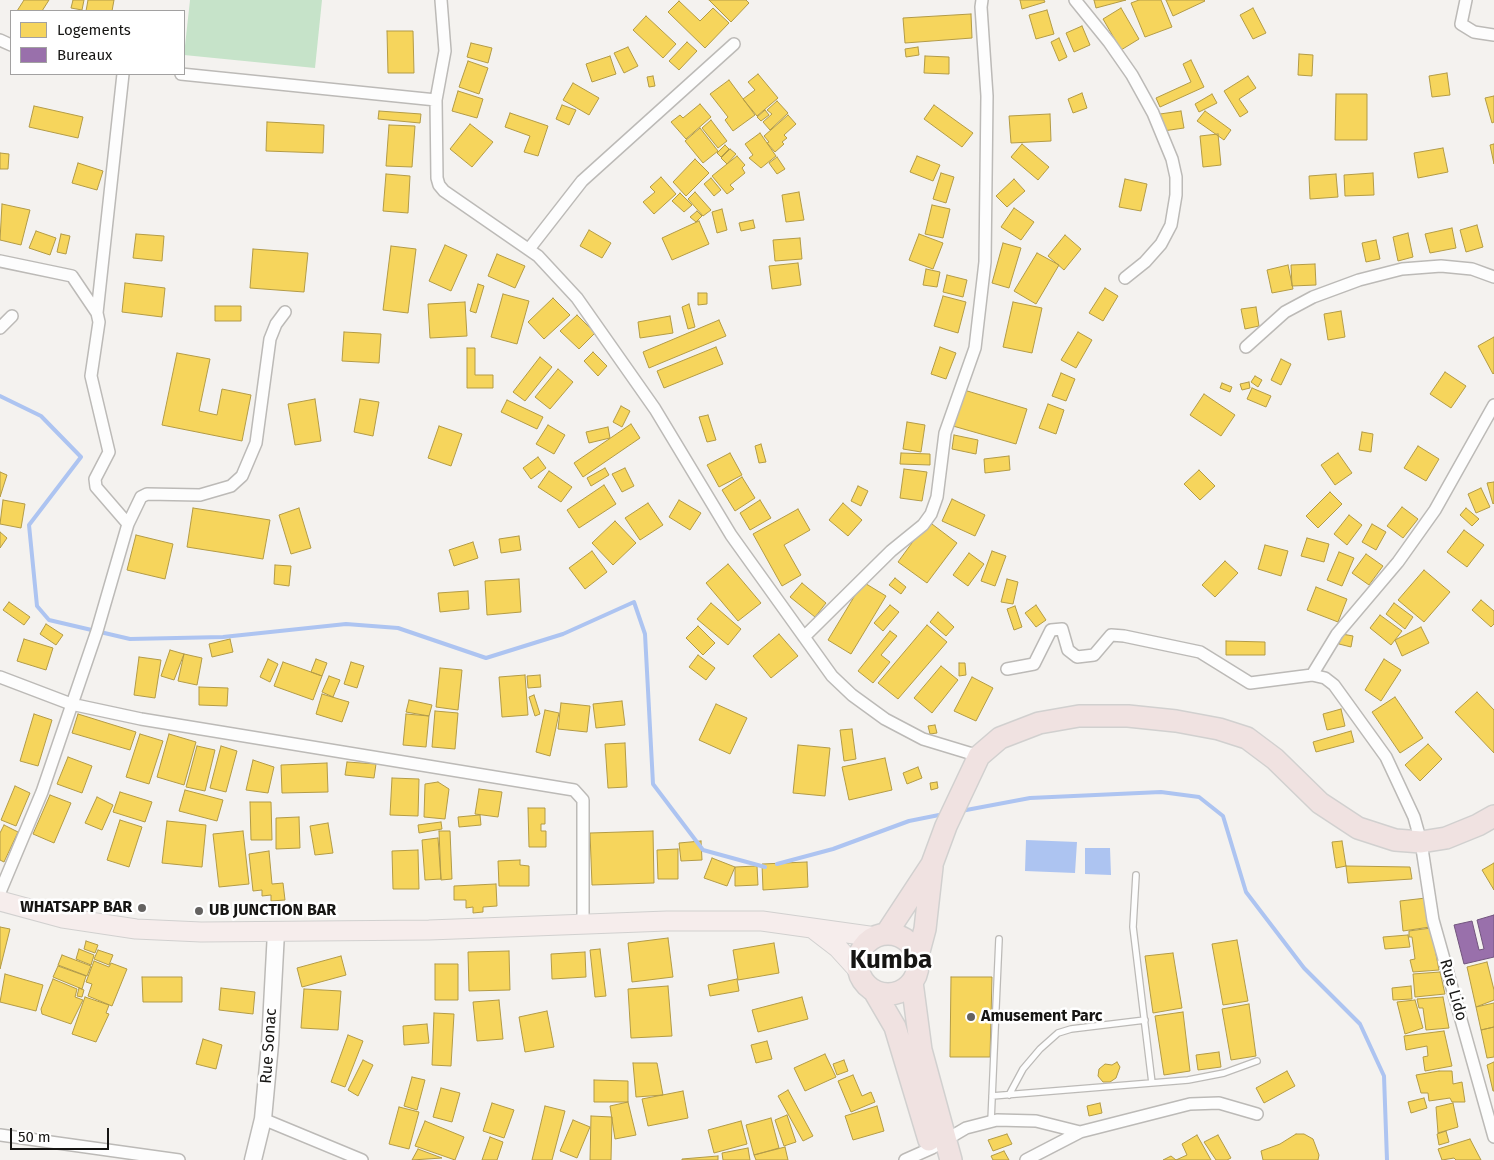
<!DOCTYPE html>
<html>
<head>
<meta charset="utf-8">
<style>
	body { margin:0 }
	#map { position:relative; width:1494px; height:1160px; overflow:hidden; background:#f4f2ef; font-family:"Fira Sans",sans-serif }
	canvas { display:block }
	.legend { position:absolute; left:10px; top:10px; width:175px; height:65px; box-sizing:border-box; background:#fff; border:1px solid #a2a1a1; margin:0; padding:6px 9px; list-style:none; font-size:15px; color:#161513 }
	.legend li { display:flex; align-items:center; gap:10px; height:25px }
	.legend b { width:25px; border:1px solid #a2a1a1 }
	.scale { position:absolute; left:10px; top:1128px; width:99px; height:22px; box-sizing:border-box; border:2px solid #161513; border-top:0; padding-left:6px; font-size:15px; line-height:18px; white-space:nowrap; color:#161513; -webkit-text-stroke:4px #fff; paint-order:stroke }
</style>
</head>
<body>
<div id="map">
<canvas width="1494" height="1160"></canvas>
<ul class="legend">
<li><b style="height:14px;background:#f6d55c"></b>Logements</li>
<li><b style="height:14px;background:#9970ab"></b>Bureaux</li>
</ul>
<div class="scale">50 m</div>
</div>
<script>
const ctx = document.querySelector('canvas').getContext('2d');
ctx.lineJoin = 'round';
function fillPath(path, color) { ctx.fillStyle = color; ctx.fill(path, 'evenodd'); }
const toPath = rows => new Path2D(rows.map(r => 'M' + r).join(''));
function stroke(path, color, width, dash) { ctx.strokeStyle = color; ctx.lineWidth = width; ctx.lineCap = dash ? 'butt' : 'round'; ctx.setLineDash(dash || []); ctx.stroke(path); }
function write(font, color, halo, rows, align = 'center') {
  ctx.font = font + ' "Fira Sans",sans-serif'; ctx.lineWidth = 5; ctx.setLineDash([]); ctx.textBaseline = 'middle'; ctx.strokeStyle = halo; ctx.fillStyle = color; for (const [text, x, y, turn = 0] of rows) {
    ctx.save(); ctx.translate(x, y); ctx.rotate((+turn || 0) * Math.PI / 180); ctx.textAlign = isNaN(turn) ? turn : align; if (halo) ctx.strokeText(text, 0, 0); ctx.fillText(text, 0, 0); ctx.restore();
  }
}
fillPath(toPath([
	[190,0,322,0,315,68,184,55]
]), '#c6e3c9');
fillPath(toPath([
	[1026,840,1077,842,1075,873,1025,871],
	[1085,848,1110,848,1111,875,1085,874]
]), '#adc4f1');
const homes = toPath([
	[24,0,49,0,42,11,17,11,24,0],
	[73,0,84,0,82,10,71,8,73,0],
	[88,0,114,0,112,11,86,11,88,0],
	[709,0,746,0,749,3,731,22,709,0],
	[1020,0,1044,0,1045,2,1022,9,1020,0],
	[1094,0,1126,0,1096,8,1094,0],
	[1139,0,1161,0,1172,27,1145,37,1131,3,1139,0],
	[1166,0,1204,0,1205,1,1173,16,1166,0],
	[679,1,700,21,713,8,729,23,705,48,668,12,679,1],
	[1121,8,1139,39,1121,50,1103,19,1121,8],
	[1253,8,1266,33,1253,39,1240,15,1253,8],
	[1047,10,1054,34,1036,39,1029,15,1047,10],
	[971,14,972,38,905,43,903,18,971,14],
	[646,16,676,44,663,58,633,30,646,16],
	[1082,26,1090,45,1074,52,1066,33,1082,26],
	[387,31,413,31,414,73,388,73,387,31],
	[1059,38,1067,57,1059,61,1051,42,1059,38],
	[687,42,697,51,679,70,669,61,687,42],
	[471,43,492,48,488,63,467,57,471,43],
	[628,47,638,66,624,73,614,53,628,47],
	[918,47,919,55,906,57,905,49,918,47],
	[1299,54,1313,55,1312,76,1298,75,1299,54],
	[610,56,616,74,592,82,586,64,610,56],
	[925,56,949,57,949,74,924,73,925,56],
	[1191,60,1204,87,1160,107,1156,98,1191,82,1183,64,1191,60],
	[468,61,488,68,479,94,459,87,468,61],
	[1447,73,1450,95,1432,97,1429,76,1447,73],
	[758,74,778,98,757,116,743,99,755,90,748,82,758,74],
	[653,76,655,86,649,87,647,77,653,76],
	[1248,76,1256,88,1239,99,1248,112,1240,117,1224,91,1248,76],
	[729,80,755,115,733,131,725,120,728,117,710,94,729,80],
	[573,83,599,98,589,115,563,100,573,83],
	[458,91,483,99,477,118,452,111,458,91],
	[1082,93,1087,108,1073,113,1068,99,1082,93],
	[1212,94,1217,103,1199,112,1195,104,1212,94],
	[1336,94,1367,94,1367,140,1335,140,1336,94],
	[1494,96,1494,122,1492,123,1485,98,1494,96],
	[777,101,788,113,770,130,763,122,772,114,767,110,777,101],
	[700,104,711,117,686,139,671,122,680,115,683,118,700,104],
	[562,105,576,110,569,125,556,119,562,105],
	[934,105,973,133,962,147,924,119,934,105],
	[34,106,83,117,78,138,29,127,34,106],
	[765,110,769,115,761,121,757,117,765,110],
	[379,111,421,114,420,123,378,119,379,111],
	[1181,111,1184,128,1163,131,1160,114,1181,111],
	[1205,111,1231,130,1224,140,1197,121,1205,111],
	[510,113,548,126,538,156,524,152,530,136,505,127,510,113],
	[1050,114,1051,141,1011,143,1009,116,1050,114],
	[788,115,796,124,784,135,787,138,782,142,784,144,775,152,767,143,769,142,764,136,788,115],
	[711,120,727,141,718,148,702,128,711,120],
	[267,122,324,125,323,153,266,151,267,122],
	[470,124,493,142,472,167,450,149,470,124],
	[389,125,415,126,412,167,386,166,389,125],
	[700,128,718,151,703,163,685,141,700,128],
	[760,133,776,156,761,168,749,158,753,155,745,144,760,133],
	[1218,134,1221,165,1203,167,1200,136,1218,134],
	[1022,144,1049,167,1038,180,1011,157,1022,144],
	[1494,144,1494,164,1490,145,1494,144],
	[725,145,729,149,721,157,717,153,725,145],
	[1443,148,1448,172,1418,178,1414,153,1443,148],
	[730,149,736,154,727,164,721,158,730,149],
	[0,153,9,154,8,169,0,169,0,153],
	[737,156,745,165,742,168,745,173,730,185,734,189,727,194,712,176,737,156],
	[917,156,940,165,933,181,910,172,917,156],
	[777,157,785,169,777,174,769,163,777,157],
	[695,159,709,173,686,196,673,182,695,159],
	[78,163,103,171,97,190,72,183,78,163],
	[941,173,954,177,946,203,933,199,941,173],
	[1373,173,1374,195,1345,196,1344,175,1373,173],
	[386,174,410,176,408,213,383,211,386,174],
	[1336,174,1338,197,1310,199,1309,176,1336,174],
	[661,177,676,194,654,214,643,202,655,192,650,187,661,177],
	[711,178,721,190,714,196,704,184,711,178],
	[1014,179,1025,191,1007,207,996,196,1014,179],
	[1125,179,1147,184,1141,211,1119,207,1125,179],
	[695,192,711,210,703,216,688,199,695,192],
	[799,192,804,220,786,222,782,195,799,192],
	[680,193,692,205,684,212,672,201,680,193],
	[2,204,30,210,21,245,0,240,2,204],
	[932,205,950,209,943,238,925,234,932,205],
	[1014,208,1034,222,1021,240,1001,227,1014,208],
	[722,209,727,230,717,233,712,212,722,209],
	[697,211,702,216,696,222,690,217,697,211],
	[753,220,755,228,741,231,739,223,753,220],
	[699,221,709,244,672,260,662,238,699,221],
	[1477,225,1483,247,1466,252,1460,230,1477,225],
	[1452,228,1456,248,1430,253,1425,234,1452,228],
	[589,230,611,243,602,258,580,246,589,230],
	[36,231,56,238,50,255,29,248,36,231],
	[1408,233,1413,257,1398,261,1393,237,1408,233],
	[61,234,70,236,66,254,57,252,61,234],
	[136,234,164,236,162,261,133,258,136,234],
	[919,234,943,243,933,269,909,260,919,234],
	[1065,235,1081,249,1064,270,1048,256,1065,235],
	[800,238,802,259,775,261,773,240,800,238],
	[1376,240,1380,259,1366,262,1362,243,1376,240],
	[1003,243,1021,248,1009,288,992,283,1003,243],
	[445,245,467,255,451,291,429,281,445,245],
	[391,246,416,249,408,313,383,310,391,246],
	[253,249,308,253,304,292,250,288,253,249],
	[1037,253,1059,265,1036,304,1014,291,1037,253],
	[497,254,525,266,515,288,488,276,497,254],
	[798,263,801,285,772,289,769,266,798,263],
	[1315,264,1316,285,1292,286,1291,265,1315,264],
	[1288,265,1293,289,1272,293,1267,270,1288,265],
	[926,269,940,272,937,287,923,285,926,269],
	[947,275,967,280,963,297,943,292,947,275],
	[125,283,165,288,162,317,122,312,125,283],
	[478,284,484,286,476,313,470,311,478,284],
	[1105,288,1118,296,1103,321,1089,313,1105,288],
	[698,293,707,293,707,304,698,305,698,293],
	[503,294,529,301,517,344,491,337,503,294],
	[943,296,966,302,958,333,934,326,943,296],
	[553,298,570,315,544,339,528,322,553,298],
	[465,302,467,336,430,338,428,304,465,302],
	[1013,302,1042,308,1032,353,1003,347,1013,302],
	[689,304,695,327,688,329,682,307,689,304],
	[215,306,241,306,241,321,215,321,215,306],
	[1256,307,1259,326,1245,329,1241,309,1256,307],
	[1341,311,1345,337,1328,340,1324,314,1341,311],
	[577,315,595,333,579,349,560,331,577,315],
	[670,316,673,333,640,338,638,322,670,316],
	[719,320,726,336,649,368,643,352,719,320],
	[344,332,381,334,379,363,342,361,344,332],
	[1078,332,1092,340,1076,368,1061,360,1078,332],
	[1494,337,1494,373,1493,374,1478,346,1494,337],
	[716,347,723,364,664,388,657,371,716,347],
	[940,347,956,353,946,379,931,374,940,347],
	[467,348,475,348,475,375,493,375,493,388,467,388,467,348],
	[593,352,607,366,598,376,584,361,593,352],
	[177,353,210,359,199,411,217,415,222,389,251,395,242,441,162,425,177,353],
	[540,357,552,367,525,401,513,392,540,357],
	[1281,359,1291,364,1281,385,1271,380,1281,359],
	[558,369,573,382,550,409,535,397,558,369],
	[1445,372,1466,386,1451,408,1430,394,1445,372],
	[1061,373,1075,379,1066,401,1052,396,1061,373],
	[1255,376,1262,380,1258,387,1251,382,1255,376],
	[1249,382,1250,388,1242,390,1240,384,1249,382],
	[1222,383,1232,387,1230,392,1220,388,1222,383],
	[1252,388,1271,396,1266,407,1247,399,1252,388],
	[964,390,1027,409,1016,444,953,426,964,390],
	[1204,394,1235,415,1221,436,1190,415,1204,394],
	[315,399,321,441,295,445,288,404,315,399],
	[360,399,379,402,373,436,354,432,360,399],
	[507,400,543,417,537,429,501,412,507,400],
	[1048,404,1064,410,1056,434,1039,428,1048,404],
	[621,406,630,411,622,427,613,422,621,406],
	[708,415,716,440,707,442,699,417,708,415],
	[907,422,925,425,921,452,903,449,907,422],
	[631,424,640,438,583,477,574,463,631,424],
	[548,425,565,435,554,454,536,444,548,425],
	[439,426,462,434,451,466,428,458,439,426],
	[608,427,610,438,589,443,586,432,608,427],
	[1362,432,1373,434,1371,452,1359,450,1362,432],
	[954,435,978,440,976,454,952,449,954,435],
	[761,444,766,462,759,463,755,446,761,444],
	[1418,446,1439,459,1426,481,1404,468,1418,446],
	[730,453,742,475,719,487,707,465,730,453],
	[901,453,930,454,930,465,900,464,901,453],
	[1338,453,1352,473,1335,485,1321,465,1338,453],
	[1009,456,1010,470,985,473,984,459,1009,456],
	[538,457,546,468,531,479,523,468,538,457],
	[605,468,609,475,591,486,587,478,605,468],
	[625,468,634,486,622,492,612,474,625,468],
	[904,469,927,472,922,501,900,498,904,469],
	[1199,470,1215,486,1200,500,1184,484,1199,470],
	[549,471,572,487,561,502,538,487,549,471],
	[0,472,7,475,0,497,0,472],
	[742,477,755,498,735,511,722,490,742,477],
	[1494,482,1494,503,1493,504,1487,483,1494,482],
	[604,485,616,504,579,528,567,510,604,485],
	[858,486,868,491,861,506,851,501,858,486],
	[1481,488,1490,507,1476,513,1468,494,1481,488],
	[1330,492,1342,504,1318,528,1306,516,1330,492],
	[952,499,985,515,975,536,942,521,952,499],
	[3,500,25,504,21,528,0,524,3,500],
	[679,500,701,513,690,530,669,517,679,500],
	[760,500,771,518,750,530,740,513,760,500],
	[648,503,663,525,640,540,625,518,648,503],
	[843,503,862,520,848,536,829,520,843,503],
	[1402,507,1418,519,1403,538,1387,526,1402,507],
	[193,508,270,520,263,559,187,547,193,508],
	[299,508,311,548,291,554,279,515,299,508],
	[1466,508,1479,519,1472,526,1460,515,1466,508],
	[798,509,810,530,784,545,801,575,782,586,753,534,798,509],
	[1349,515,1362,525,1347,545,1334,534,1349,515],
	[615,521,636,543,613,565,592,543,615,521],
	[928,521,957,543,927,583,898,562,928,521],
	[1372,524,1386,532,1376,550,1362,542,1372,524],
	[1464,530,1484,545,1467,567,1447,552,1464,530],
	[0,532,7,538,0,548,0,532],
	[136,535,173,544,165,579,127,570,136,535],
	[519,536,521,550,501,553,499,539,519,536],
	[1307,538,1329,544,1324,562,1301,556,1307,538],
	[473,542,478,558,454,566,449,550,473,542],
	[1265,545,1288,551,1281,576,1258,569,1265,545],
	[592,551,607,572,585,589,569,568,592,551],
	[992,551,1006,556,995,586,981,581,992,551],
	[1339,552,1354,558,1342,586,1327,580,1339,552],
	[969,553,984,564,968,586,953,575,969,553],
	[1366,554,1383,566,1369,585,1352,573,1366,554],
	[1225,561,1238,573,1215,597,1202,585,1225,561],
	[728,564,761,603,738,621,706,583,728,564],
	[275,565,291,566,289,586,274,584,275,565],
	[1424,570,1450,592,1424,622,1398,600,1424,570],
	[895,578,906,587,901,594,889,585,895,578],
	[519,579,521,612,487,615,485,581,519,579],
	[1007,579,1018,582,1013,604,1001,602,1007,579],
	[863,582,886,596,851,654,828,640,863,582],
	[802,583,826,603,815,617,790,597,802,583],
	[1316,587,1347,599,1338,622,1307,610,1316,587],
	[468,591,469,609,440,612,438,593,468,591],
	[1481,600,1494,611,1494,624,1491,627,1472,610,1481,600],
	[9,602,30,617,24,625,3,610,9,602],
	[711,603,741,629,728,645,697,619,711,603],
	[1394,603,1413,617,1405,629,1386,614,1394,603],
	[890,605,899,612,883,631,874,623,890,605],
	[1036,605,1046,620,1036,627,1025,613,1036,605],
	[1015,606,1022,627,1014,630,1007,609,1015,606],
	[938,612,954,627,946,636,930,622,938,612],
	[1380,615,1402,631,1391,645,1370,628,1380,615],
	[46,624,63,635,56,645,40,634,46,624],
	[927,625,947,642,898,699,878,683,927,625],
	[698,626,715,643,703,655,686,638,698,626],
	[1421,627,1429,643,1402,656,1395,640,1421,627],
	[890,631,897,636,881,655,890,662,873,683,858,671,890,631],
	[779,634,798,656,771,678,753,656,779,634],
	[1342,634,1353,636,1351,647,1339,644,1342,634],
	[24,639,53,648,46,670,17,661,24,639],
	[230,639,233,652,212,657,209,644,230,639],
	[1226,641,1265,642,1265,655,1226,655,1226,641],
	[170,650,184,654,174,680,161,676,170,650],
	[184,654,202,658,197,685,178,681,184,654],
	[698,655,715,668,706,680,689,667,698,655],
	[139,657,161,660,155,698,134,695,139,657],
	[268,659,278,664,270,682,260,677,268,659],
	[316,659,327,663,322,676,311,672,316,659],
	[1384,659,1401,670,1381,701,1365,690,1384,659],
	[283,662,322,676,313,700,274,686,283,662],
	[351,662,364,666,357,688,344,684,351,662],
	[959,663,965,663,966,675,959,676,959,663],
	[941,666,958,680,932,713,914,698,941,666],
	[440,668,462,670,458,710,436,707,440,668],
	[525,675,528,715,502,717,499,677,525,675],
	[540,675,541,687,528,688,527,676,540,675],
	[329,676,340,680,333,697,322,692,329,676],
	[972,677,993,688,976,721,954,711,972,677],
	[199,687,228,688,227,706,199,705,199,687],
	[1477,692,1494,710,1494,753,1455,712,1477,692],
	[322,694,349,702,342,722,316,714,322,694],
	[534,695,540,714,535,716,529,697,534,695],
	[1395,697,1423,738,1400,753,1372,712,1395,697],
	[409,700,432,705,429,716,406,712,409,700],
	[622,701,625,725,596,728,593,704,622,701],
	[561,703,590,706,587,732,558,729,561,703],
	[716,704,747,718,730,754,699,740,716,704],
	[1341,709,1345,726,1327,730,1323,714,1341,709],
	[545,710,559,713,550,756,536,752,545,710],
	[435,711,458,713,455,749,432,747,435,711],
	[34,714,52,720,38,766,20,761,34,714],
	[78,714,136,732,130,750,72,733,78,714],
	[406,714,429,716,426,747,403,745,406,714],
	[935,725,937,733,930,734,928,726,935,725],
	[852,729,856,759,844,761,840,730,852,729],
	[1351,731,1354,742,1316,752,1313,742,1351,731],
	[140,734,163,741,149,784,126,777,140,734],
	[169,734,196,742,184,785,157,777,169,734],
	[625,743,627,787,608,788,605,744,625,743],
	[1428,744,1442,759,1420,781,1405,765,1428,744],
	[798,745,830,748,825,796,793,793,798,745],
	[197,746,215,750,205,791,186,787,197,746],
	[221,746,237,751,226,792,210,788,221,746],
	[68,757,92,766,82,793,57,784,68,757],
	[885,758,892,790,849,800,842,767,885,758],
	[253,760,274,767,268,793,246,790,253,760],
	[347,762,376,764,374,778,345,775,347,762],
	[327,763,328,792,282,793,281,765,327,763],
	[918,767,922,778,907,784,903,773,918,767],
	[392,778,419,779,418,816,390,815,392,778],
	[438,782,449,789,445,819,424,817,425,784,438,782],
	[937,782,938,788,931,790,930,783,937,782],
	[15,786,30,793,16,826,1,820,15,786],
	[479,789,502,792,498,817,475,814,479,789],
	[185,790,223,800,217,821,179,811,185,790],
	[120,792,152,802,145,822,113,812,120,792],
	[50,795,71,803,54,843,33,834,50,795],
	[97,797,113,805,102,830,85,823,97,797],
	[250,802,271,802,272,840,251,840,250,802],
	[528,808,545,808,545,824,541,824,541,831,546,831,546,847,529,847,528,808],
	[480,815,481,825,459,827,458,817,480,815],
	[299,817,300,848,276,849,276,818,299,817],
	[120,820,142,827,129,867,107,860,120,820],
	[167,821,206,825,202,867,162,863,167,821],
	[441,822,442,829,419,833,418,825,441,822],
	[328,823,333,853,315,855,310,826,328,823],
	[4,825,18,832,4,862,0,860,0,833,4,825],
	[243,831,249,884,219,887,213,834,243,831],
	[439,831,450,831,452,879,441,880,439,831],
	[653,831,654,883,592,885,590,833,653,831],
	[438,838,441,879,425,880,422,840,438,838],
	[701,841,702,860,681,861,679,843,701,841],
	[1342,841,1346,866,1336,868,1332,842,1342,841],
	[678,849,678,879,658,879,657,850,678,849],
	[418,850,419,889,393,889,392,851,418,850],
	[269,851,272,884,283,883,285,900,271,901,271,895,262,896,262,890,253,891,249,854,269,851],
	[712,858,735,867,727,886,704,878,712,858],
	[520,860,520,865,529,866,529,886,499,886,498,861,520,860],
	[807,862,808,887,763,890,762,864,807,862],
	[1494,863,1494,890,1482,870,1494,863],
	[757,866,758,885,735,886,735,867,757,866],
	[1346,866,1410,867,1412,879,1348,883,1346,866],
	[496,884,497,906,483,907,483,912,473,913,473,907,466,908,466,900,454,900,454,886,496,884],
	[1426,898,1430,927,1403,931,1400,901,1426,898],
	[0,927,10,929,0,969,0,927],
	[1431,928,1439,970,1413,972,1410,960,1415,959,1412,937,1409,937,1409,931,1431,928],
	[1408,935,1410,947,1385,949,1383,937,1408,935],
	[668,938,673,977,632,982,628,943,668,938],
	[1237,940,1248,1001,1223,1005,1212,944,1237,940],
	[86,941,98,945,95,953,84,949,86,941],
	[774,943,779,973,738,980,733,950,774,943],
	[79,949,94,955,91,965,76,959,79,949],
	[600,949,606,996,595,997,590,950,600,949],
	[98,950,113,955,109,965,94,959,98,950],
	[509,951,510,990,469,991,468,952,509,951],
	[585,952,586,977,552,979,551,954,585,952],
	[1173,953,1182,1008,1153,1013,1145,956,1173,953],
	[62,955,91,966,87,976,58,965,62,955],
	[341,956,346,975,302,987,297,968,341,956],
	[94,961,109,967,111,963,127,969,112,1006,88,996,92,984,86,982,94,961],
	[1487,962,1494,990,1494,1000,1476,1007,1467,967,1487,962],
	[435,964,458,964,458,1000,435,1000,435,964],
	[58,966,86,976,82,989,53,977,58,966],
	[1440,972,1445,994,1415,997,1413,974,1440,972],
	[5,974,43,985,36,1011,0,1002,5,974],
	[142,977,182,977,182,1002,143,1002,142,977],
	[951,977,992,977,990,1057,950,1057,951,977],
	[53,979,77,989,75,997,83,1000,71,1024,42,1014,41,1009,53,979],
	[737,979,739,991,710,996,708,985,737,979],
	[668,986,672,1036,631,1038,628,989,668,986],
	[1411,986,1412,999,1393,1000,1392,988,1411,986],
	[79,988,84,990,82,997,77,996,79,988],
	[221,988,255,992,253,1014,219,1010,221,988],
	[304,989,341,991,338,1030,301,1028,304,989],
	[85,997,109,1005,106,1013,109,1014,96,1042,72,1034,85,997],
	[802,997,808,1019,758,1032,752,1010,802,997],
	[1443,997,1449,1028,1426,1030,1423,1008,1419,1008,1417,999,1443,997],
	[499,1000,503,1039,477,1041,473,1002,499,1000],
	[1415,1000,1423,1028,1405,1034,1397,1002,1415,1000],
	[1494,1003,1494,1027,1481,1030,1476,1007,1494,1003],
	[1249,1004,1256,1056,1231,1060,1222,1009,1249,1004],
	[547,1011,554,1047,525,1052,519,1017,547,1011],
	[1183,1012,1190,1071,1164,1075,1155,1016,1183,1012],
	[434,1013,454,1014,451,1066,432,1065,434,1013],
	[427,1024,429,1043,404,1045,403,1026,427,1024],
	[1494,1027,1494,1057,1487,1058,1481,1030,1494,1027],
	[1444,1031,1452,1066,1425,1071,1423,1057,1428,1056,1427,1046,1406,1050,1404,1036,1444,1031],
	[348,1035,363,1041,345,1087,331,1082,348,1035],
	[203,1039,222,1045,216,1069,196,1064,203,1039],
	[767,1041,772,1059,756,1063,751,1045,767,1041],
	[1219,1052,1221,1067,1198,1070,1196,1055,1219,1052],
	[825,1054,836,1077,805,1091,794,1068,825,1054],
	[363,1060,373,1065,358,1096,348,1090,363,1060],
	[844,1060,848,1071,837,1075,833,1064,844,1060],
	[1117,1062,1120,1067,1116,1078,1110,1082,1103,1082,1098,1076,1099,1069,1105,1064,1112,1065,1117,1062],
	[1494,1062,1494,1091,1493,1091,1487,1065,1494,1062],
	[633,1063,657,1063,663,1095,636,1097,633,1063],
	[1287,1071,1295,1086,1264,1103,1256,1088,1287,1071],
	[1439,1071,1452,1071,1453,1084,1462,1082,1465,1102,1452,1102,1450,1098,1429,1101,1428,1093,1421,1093,1416,1075,1439,1071],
	[853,1075,862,1096,871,1092,875,1102,851,1112,838,1081,853,1075],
	[412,1077,425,1080,417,1110,404,1106,412,1077],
	[594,1080,628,1081,628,1102,594,1102,594,1080],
	[441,1088,460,1093,452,1122,433,1117,441,1088],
	[788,1090,813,1136,803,1141,778,1096,788,1090],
	[683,1091,688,1118,648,1126,642,1099,683,1091],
	[1424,1098,1427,1108,1411,1113,1408,1102,1424,1098],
	[628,1102,636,1135,615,1139,610,1106,628,1102],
	[492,1103,514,1110,504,1138,483,1131,492,1103],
	[1100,1103,1102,1113,1089,1116,1087,1106,1100,1103],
	[1453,1103,1458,1127,1438,1133,1436,1107,1453,1103],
	[545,1106,565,1111,552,1160,532,1160,545,1106],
	[877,1106,884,1131,853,1140,845,1116,877,1106],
	[399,1107,419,1112,409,1149,389,1144,399,1107],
	[787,1115,796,1142,784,1146,775,1120,787,1115],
	[591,1116,612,1117,611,1160,590,1160,591,1116],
	[771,1118,779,1148,754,1155,746,1125,771,1118],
	[573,1120,590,1127,577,1158,560,1151,573,1120],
	[425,1121,464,1137,455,1160,415,1146,425,1121],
	[741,1121,747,1144,714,1153,708,1130,741,1121],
	[1446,1131,1449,1142,1439,1145,1437,1134,1446,1131],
	[1007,1134,1012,1144,993,1151,988,1140,1007,1134],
	[1296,1134,1304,1134,1313,1139,1319,1155,1318,1160,1263,1160,1261,1151,1280,1144,1296,1134],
	[1197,1135,1211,1160,1163,1160,1171,1156,1176,1160,1187,1155,1182,1144,1197,1135],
	[1218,1135,1231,1158,1227,1160,1216,1160,1204,1142,1218,1135],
	[490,1137,503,1142,497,1160,482,1160,490,1137],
	[1470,1139,1481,1160,1456,1160,1454,1158,1442,1160,1438,1149,1470,1139],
	[785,1147,788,1160,756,1160,754,1155,785,1147],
	[748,1148,750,1160,723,1160,722,1153,748,1148],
	[418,1149,442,1158,412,1160,418,1149],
	[1004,1151,1009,1160,993,1160,991,1156,1004,1151],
	[718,1156,718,1160,682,1160,682,1159,718,1156]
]);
fillPath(homes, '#f6d55c');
stroke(homes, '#b39b46', 1);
const offices = toPath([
	[1494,915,1494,957,1464,964,1454,925,1472,921,1479,950,1484,949,1477,920,1494,915]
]);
fillPath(offices, '#9970ab');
stroke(offices, '#72557d', 1);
stroke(toPath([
	[0,396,41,416,81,457,29,525,37,606,49,620,130,639,223,637,346,624,398,628,486,658,563,634,634,602,645,634,653,784,703,850,765,867],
	[961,811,1030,798,1161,792,1199,797,1223,816,1246,892,1304,968,1360,1024,1384,1076,1387,1160],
	[777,864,833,849,909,821,944,814]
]), '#adc4f1', 4);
const lane = toPath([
	[1136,875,1133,927,1152,1083],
	[1009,1095,1023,1069,1040,1049,1058,1033,1071,1029,1145,1020],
	[992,1096,1188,1080,1224,1073,1257,1061],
	[991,1121,999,939]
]);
const street = toPath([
	[1075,0,1109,42,1132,75,1153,113,1172,159,1176,177,1176,195,1171,225,1161,244,1145,262,1125,278],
	[1466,0,1461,24,1474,32,1494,35],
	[0,40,11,45],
	[181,74,436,100,437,178,439,185,444,191,538,256,577,298,655,409,731,535,832,676,852,695,885,719,923,739,979,756],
	[436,100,445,51,441,0],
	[529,249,582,181,734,44],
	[0,261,72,276,97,313,99,322,91,376,109,452,95,479,96,487,128,524],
	[97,313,123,74],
	[0,328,12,316],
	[1246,347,1285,312,1313,297,1359,280,1402,269,1441,266,1472,269,1494,277],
	[804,637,891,551,923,525,931,514,937,497,945,433,975,348,985,262,987,96,981,7,982,0],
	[1007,669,1034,664,1051,630,1062,629,1068,650,1077,657,1094,655,1111,635,1124,636,1200,652,1250,683,1312,675,1325,678,1334,685,1386,757,1414,817,1421,842,1433,920,1494,1137],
	[1312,675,1337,634,1398,562,1435,510,1494,405],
	[0,677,71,704,141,719,574,790,583,800,583,924],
	[0,892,42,792,97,631,128,524,141,497,147,494,200,495,231,486,242,476,256,443,270,339,276,324,285,312],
	[263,1119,362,1160],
	[0,1135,179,1160],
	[905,1160,932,1148,966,1128,997,1120,1036,1121,1080,1132],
	[1026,1160,1080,1132,1190,1104,1219,1103,1257,1114]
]);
const secondary = toPath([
	[253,1160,263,1119,270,1044,276,932]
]);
const primary = toPath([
	[0,901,63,918,136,929,201,932,429,930,667,921,762,921,876,937],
	[812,928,838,948,858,970]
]);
const highway = toPath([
	[886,934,932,864,946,826,979,756,1000,738,1039,723,1079,716,1128,716,1176,721,1219,729,1247,738,1275,759,1320,803,1358,828,1395,840,1421,842,1446,838,1478,825,1494,816],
	'858 964a30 30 0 1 1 60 0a30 30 0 1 1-60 0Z',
	[917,959,925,929,932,867],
	[912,982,921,1050,951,1160],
	[874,991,895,1027,929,1140]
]);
stroke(lane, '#bcbab7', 8);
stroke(street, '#bcbab7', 14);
stroke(secondary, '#bcbab7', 19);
stroke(primary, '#d1d0cf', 21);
stroke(highway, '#d1d0cf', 24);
stroke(lane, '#fdfdfd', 5.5);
stroke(street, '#fdfdfd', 11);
stroke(secondary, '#fdfdfd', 16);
stroke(primary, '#f6edec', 19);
stroke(highway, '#f0e2e1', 21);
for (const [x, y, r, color] of [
	[142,908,5,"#646260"],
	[199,911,5,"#646260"],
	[971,1017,5,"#646260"]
]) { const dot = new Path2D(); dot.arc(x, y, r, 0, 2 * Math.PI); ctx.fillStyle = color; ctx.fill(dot); stroke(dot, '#fff', 2); }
write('bold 16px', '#161513', '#fff', [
	["WHATSAPP BAR",132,908,"right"],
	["UB JUNCTION BAR",209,911],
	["Amusement Parc",981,1017]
], 'left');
write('16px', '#161513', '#fff', [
	["Rue Lido",1453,990,74],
	["Rue Sonac",269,1046,-86]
]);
write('bold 26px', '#161513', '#fff', [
	["Kumba",891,961]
]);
</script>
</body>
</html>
